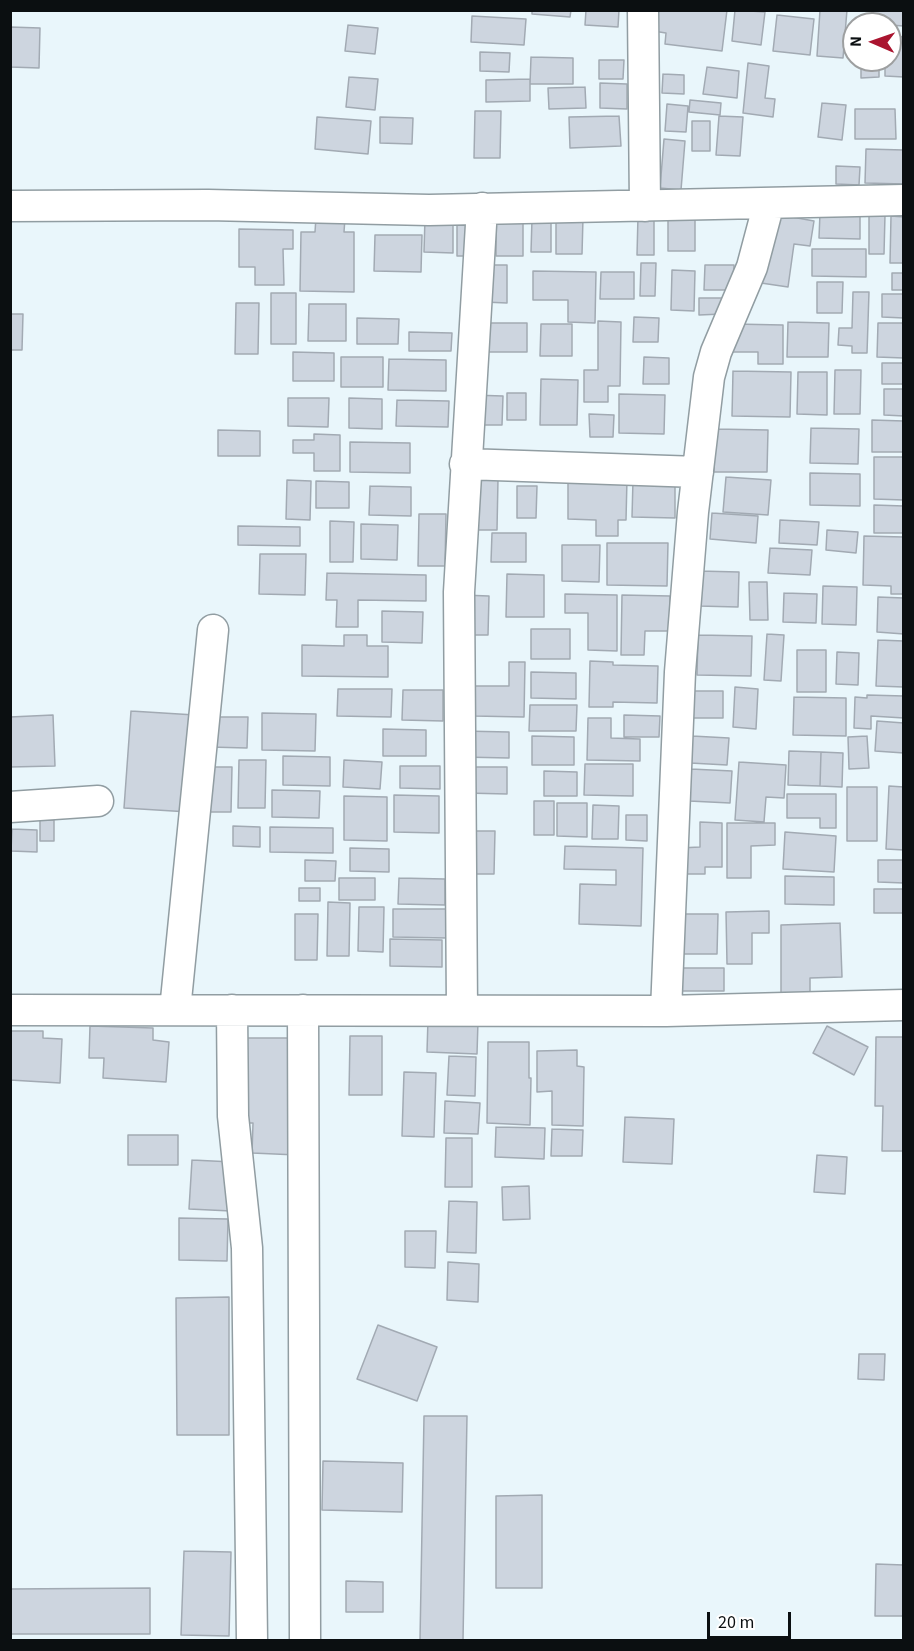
<!DOCTYPE html>
<html>
<head>
<meta charset="utf-8">
<style>
	body { margin:0 }
	#map { position:relative; width:914px; height:1651px; overflow:hidden; background:#e9f6fb; font-family:"Source Sans 3",sans-serif }
	canvas { display:block }
	.frame { position:absolute; inset:0; border:12px solid #0b0f11; pointer-events:none }
	.north { position:absolute; left:842px; top:12px; width:60px; height:60px; box-sizing:border-box; background:#fff; border:2px solid #9d9fa0; border-radius:50%; rotate:272deg; font-size:16px; font-weight:700; line-height:24px; text-align:center; color:#0b0f11 }
	.north::after { content:''; display:block; margin:auto; width:21px; height:27px; background:#aa142f; clip-path:polygon(50% 0,100% 100%,50% 72%,0 100%) }
	.scale { position:absolute; left:707px; top:1612px; width:84px; height:27px; box-sizing:border-box; border:3px solid #0b0f11; border-top:0; padding-left:8px; font-size:18px; line-height:21px; white-space:nowrap; color:#0b0f11; -webkit-text-stroke:4px #fff; paint-order:stroke }
</style>
</head>
<body>
<div id="map">
<canvas width="914" height="1651"></canvas>
<div class="frame"></div>
<div class="north">N</div>
<div class="scale">20 m</div>
</div>
<script>
const ctx = document.querySelector('canvas').getContext('2d');
ctx.lineJoin = 'round';
function fillPath(path, color) { ctx.fillStyle = color; ctx.fill(path, 'evenodd'); }
const toPath = rows => new Path2D(rows.map(r => 'M' + r).join(''));
function stroke(path, color, width, dash) { ctx.strokeStyle = color; ctx.lineWidth = width; ctx.lineCap = dash ? 'butt' : 'round'; ctx.setLineDash(dash || []); ctx.stroke(path); }
const building = toPath([
	[532,10,571,10,570,17,532,14,532,10],
	[586,10,619,10,618,27,585,25,586,10],
	[655,10,727,10,722,51,665,44,666,33,653,31,655,10],
	[735,10,765,12,761,45,732,41,735,10],
	[820,10,847,10,843,58,817,56,820,10],
	[873,10,904,10,904,26,873,24,873,10],
	[777,15,814,19,810,55,773,51,777,15],
	[472,16,526,19,524,45,471,42,472,16],
	[348,25,378,28,375,54,345,51,348,25],
	[10,27,40,28,39,68,10,67,10,27],
	[890,36,904,37,904,77,885,76,885,60,890,60,890,36],
	[480,52,510,53,509,72,480,71,480,52],
	[531,57,573,58,573,84,530,84,531,57],
	[599,60,624,60,623,79,599,79,599,60],
	[861,60,879,60,879,77,861,78,861,60],
	[748,63,769,66,765,98,775,99,773,117,743,113,748,63],
	[707,67,739,71,737,98,703,94,707,67],
	[663,74,684,75,684,94,662,93,663,74],
	[349,77,378,79,375,110,346,107,349,77],
	[530,79,530,101,486,102,486,80,530,79],
	[600,83,627,84,627,109,600,108,600,83],
	[585,87,586,108,549,109,548,88,585,87],
	[690,100,721,103,720,115,689,112,690,100],
	[822,103,846,105,842,140,818,137,822,103],
	[667,104,688,106,686,132,665,131,667,104],
	[855,109,895,109,896,139,855,139,855,109],
	[475,111,501,111,500,158,474,158,475,111],
	[619,116,621,146,570,148,569,117,619,116],
	[719,116,743,117,740,156,716,155,719,116],
	[317,117,371,121,368,154,315,149,317,117],
	[380,117,413,118,412,144,380,143,380,117],
	[692,121,710,121,710,151,692,151,692,121],
	[664,139,685,141,681,190,660,188,664,139],
	[866,149,904,150,904,184,865,183,866,149],
	[836,166,860,167,859,185,836,184,836,166],
	[668,211,695,212,695,251,668,251,668,211],
	[770,213,814,221,810,246,794,244,788,287,761,283,770,213],
	[820,213,860,214,860,239,819,238,820,213],
	[869,215,885,215,884,254,869,254,869,215],
	[638,216,654,216,654,255,637,255,638,216],
	[891,216,904,217,904,263,890,263,891,216],
	[316,217,345,218,344,232,354,232,354,292,300,291,301,232,315,232,316,217],
	[496,217,523,218,523,256,496,256,496,217],
	[425,218,453,219,453,253,424,252,425,218],
	[556,218,583,218,582,254,556,254,556,218],
	[532,219,551,219,551,252,531,252,532,219],
	[457,220,477,221,477,256,457,256,457,220],
	[239,229,293,230,293,249,283,249,284,285,255,285,255,267,239,267,239,229],
	[375,235,422,235,421,272,374,271,375,235],
	[812,249,866,249,866,277,812,276,812,249],
	[641,263,656,263,655,296,640,296,641,263],
	[484,265,507,265,507,303,484,302,484,265],
	[705,265,734,265,733,290,704,290,705,265],
	[672,270,695,271,694,311,671,310,672,270],
	[533,271,596,272,595,323,568,322,568,300,533,300,533,271],
	[601,272,634,272,634,299,600,299,601,272],
	[892,273,904,273,904,290,892,290,892,273],
	[817,282,843,282,842,313,817,313,817,282],
	[853,292,869,292,867,353,852,353,852,346,838,345,839,328,852,328,853,292],
	[271,293,296,293,296,344,271,344,271,293],
	[882,294,904,294,904,318,882,317,882,294],
	[699,298,723,298,722,314,699,315,699,298],
	[236,303,259,303,258,354,235,354,236,303],
	[309,304,346,304,346,341,308,341,309,304],
	[10,314,23,314,22,350,10,350,10,314],
	[634,317,659,318,658,342,633,342,634,317],
	[357,318,399,319,398,344,357,344,357,318],
	[598,321,621,322,620,386,608,386,608,402,584,402,584,370,598,370,598,321],
	[788,322,829,323,828,357,787,357,788,322],
	[489,323,527,323,527,352,488,352,489,323],
	[878,323,904,323,904,358,877,357,878,323],
	[541,324,572,324,572,356,540,356,541,324],
	[734,324,783,325,783,364,758,364,758,352,733,352,734,324],
	[409,332,452,333,451,351,409,351,409,332],
	[293,352,334,353,334,381,293,381,293,352],
	[341,357,383,357,383,387,341,387,341,357],
	[644,357,669,358,669,384,643,384,644,357],
	[389,359,446,360,446,391,388,390,389,359],
	[882,363,904,363,904,384,882,384,882,363],
	[835,370,861,370,860,414,834,414,835,370],
	[733,371,791,372,790,417,732,416,733,371],
	[798,372,827,372,827,415,797,414,798,372],
	[541,379,578,380,577,425,540,425,541,379],
	[884,389,904,389,904,416,884,415,884,389],
	[507,393,526,393,526,420,507,420,507,393],
	[619,394,665,395,664,434,619,433,619,394],
	[472,395,503,396,502,425,471,425,472,395],
	[288,398,329,398,328,427,288,426,288,398],
	[349,398,382,399,382,429,349,428,349,398],
	[397,400,449,401,448,427,396,426,397,400],
	[589,414,614,415,613,437,590,437,589,414],
	[872,420,904,421,904,452,872,452,872,420],
	[811,428,859,429,858,464,810,463,811,428],
	[715,429,768,430,767,472,714,472,715,429],
	[218,430,260,431,260,456,218,456,218,430],
	[314,434,340,435,340,471,314,471,314,453,293,453,293,440,314,440,314,434],
	[350,442,410,443,410,473,350,472,350,442],
	[874,457,904,457,904,500,874,499,874,457],
	[810,473,860,474,860,506,810,505,810,473],
	[726,477,771,480,768,515,723,512,726,477],
	[568,478,627,479,626,520,618,520,618,536,596,536,596,520,568,519,568,478],
	[473,479,498,479,497,530,472,530,473,479],
	[287,480,311,481,310,520,286,519,287,480],
	[633,480,675,481,675,518,632,517,633,480],
	[316,481,349,482,349,508,316,508,316,481],
	[370,486,411,487,411,516,369,515,370,486],
	[517,486,537,486,536,518,517,518,517,486],
	[874,505,904,506,904,533,874,533,874,505],
	[712,513,758,516,756,543,710,539,712,513],
	[419,514,446,514,445,566,418,566,419,514],
	[780,520,819,522,817,545,779,543,780,520],
	[330,521,354,522,353,562,330,562,330,521],
	[361,524,398,525,397,560,361,559,361,524],
	[238,526,300,527,300,546,238,545,238,526],
	[827,530,858,532,856,553,826,550,827,530],
	[492,533,526,533,526,562,491,562,492,533],
	[864,536,904,537,904,594,891,594,891,586,863,585,864,536],
	[607,543,668,543,667,586,607,585,607,543],
	[562,545,600,545,599,582,562,581,562,545],
	[770,548,812,550,810,575,768,573,770,548],
	[260,554,306,554,305,595,259,594,260,554],
	[699,571,739,572,738,607,698,606,699,571],
	[327,573,426,575,426,601,358,600,358,627,336,627,337,600,326,600,327,573],
	[507,574,544,575,544,617,506,617,507,574],
	[749,582,767,582,768,620,750,620,749,582],
	[823,586,857,587,856,625,822,624,823,586],
	[784,593,817,594,816,623,783,622,784,593],
	[565,594,617,595,617,651,588,650,588,613,565,613,565,594],
	[462,595,489,596,488,635,462,635,462,595],
	[622,595,670,596,670,631,645,631,644,655,621,655,622,595],
	[878,597,904,598,904,634,877,632,878,597],
	[382,611,423,612,422,643,382,642,382,611],
	[531,629,570,629,570,659,531,659,531,629],
	[767,634,784,635,781,681,764,680,767,634],
	[344,635,367,635,367,646,388,646,388,677,302,676,302,645,344,646,344,635],
	[698,635,752,636,751,676,697,675,698,635],
	[878,640,904,641,904,687,876,686,878,640],
	[797,650,826,650,826,692,797,692,797,650],
	[837,652,859,653,858,685,836,684,837,652],
	[590,661,613,662,613,665,658,666,657,703,613,702,613,707,589,707,590,661],
	[509,662,525,662,524,717,474,716,475,686,509,686,509,662],
	[531,672,576,673,576,699,531,698,531,672],
	[735,687,758,689,756,729,733,727,735,687],
	[338,689,392,689,391,717,337,716,338,689],
	[403,690,443,690,443,721,402,720,403,690],
	[691,691,723,691,723,718,691,718,691,691],
	[867,695,904,696,904,718,871,716,871,729,854,728,855,697,867,698,867,695],
	[794,697,846,698,846,736,793,735,794,697],
	[530,705,577,705,576,731,529,731,530,705],
	[131,711,195,715,189,812,124,808,131,711],
	[262,713,316,714,315,751,262,750,262,713],
	[53,715,55,766,10,767,10,717,53,715],
	[624,715,660,716,659,737,624,737,624,715],
	[209,717,248,717,247,748,209,747,209,717],
	[588,718,611,718,611,738,640,739,640,761,587,760,588,718],
	[877,721,904,723,904,753,875,751,877,721],
	[383,729,426,730,426,756,383,756,383,729],
	[462,731,509,732,509,758,461,757,462,731],
	[532,736,574,737,574,765,532,765,532,736],
	[692,736,729,738,727,765,690,763,692,736],
	[867,736,869,768,849,769,848,737,867,736],
	[789,751,821,752,820,786,788,785,789,751],
	[821,752,843,753,842,787,820,786,821,752],
	[283,756,330,757,330,786,283,785,283,756],
	[239,760,266,760,265,808,238,808,239,760],
	[344,760,382,762,380,789,343,787,344,760],
	[739,762,786,765,784,798,766,797,764,822,735,820,739,762],
	[585,764,633,764,633,796,584,795,585,764],
	[400,766,440,766,440,789,400,788,400,766],
	[202,767,232,767,231,812,201,812,202,767],
	[466,767,507,767,507,794,465,793,466,767],
	[691,769,732,771,730,803,689,801,691,769],
	[544,771,577,772,577,796,544,796,544,771],
	[889,786,904,787,904,850,886,849,889,786],
	[847,787,877,787,877,841,847,841,847,787],
	[272,790,320,791,319,818,272,817,272,790],
	[787,794,836,794,836,828,820,828,820,818,787,818,787,794],
	[394,795,439,796,439,833,394,832,394,795],
	[344,796,387,797,387,841,344,840,344,796],
	[534,801,554,801,554,835,534,835,534,801],
	[557,803,587,803,587,837,557,836,557,803],
	[593,805,619,806,618,839,592,839,593,805],
	[626,815,647,815,647,841,626,840,626,815],
	[40,820,54,820,54,841,40,841,40,820],
	[700,822,722,823,722,867,705,867,705,874,679,874,679,848,700,847,700,822],
	[727,823,775,823,775,845,751,846,751,878,727,878,727,823],
	[233,826,260,827,260,847,233,846,233,826],
	[270,827,333,828,333,853,270,852,270,827],
	[12,829,37,830,37,852,11,851,12,829],
	[463,831,495,831,494,874,463,874,463,831],
	[785,832,836,836,834,872,783,869,785,832],
	[565,846,643,848,641,926,579,924,580,884,616,885,616,870,564,869,565,846],
	[350,848,389,849,389,872,350,871,350,848],
	[305,860,336,861,335,881,305,881,305,860],
	[878,860,904,860,904,883,878,882,878,860],
	[785,876,834,877,834,905,785,904,785,876],
	[339,878,375,878,375,900,339,900,339,878],
	[399,878,445,879,445,905,398,904,399,878],
	[299,888,320,888,320,901,299,901,299,888],
	[874,889,904,889,904,913,874,913,874,889],
	[328,902,350,903,349,956,327,956,328,902],
	[359,907,384,907,383,952,358,951,359,907],
	[393,909,447,909,447,938,393,937,393,909],
	[769,911,769,933,752,933,752,964,727,964,726,912,769,911],
	[295,914,318,914,317,960,295,960,295,914],
	[683,914,718,914,717,954,682,954,683,914],
	[840,923,842,977,810,978,810,994,781,995,781,925,840,923],
	[390,939,442,940,442,967,390,966,390,939],
	[673,968,724,968,724,991,673,991,673,968],
	[428,1019,478,1021,477,1054,427,1052,428,1019],
	[90,1026,153,1028,153,1040,169,1042,166,1082,103,1078,104,1058,89,1058,90,1026],
	[827,1026,868,1047,854,1075,813,1053,827,1026],
	[10,1031,43,1031,43,1038,62,1039,60,1083,10,1080,10,1031],
	[350,1036,382,1036,382,1095,349,1095,350,1036],
	[876,1037,904,1037,904,1151,882,1151,883,1106,875,1106,876,1037],
	[240,1038,292,1038,297,1155,252,1153,253,1123,239,1123,240,1038],
	[488,1042,529,1042,529,1078,531,1078,530,1125,487,1123,488,1042],
	[577,1050,577,1066,584,1067,583,1126,552,1125,552,1091,537,1092,537,1051,577,1050],
	[449,1056,476,1057,475,1096,447,1095,449,1056],
	[404,1072,436,1073,434,1137,402,1136,404,1072],
	[445,1101,480,1103,478,1134,444,1133,445,1101],
	[625,1117,674,1119,672,1164,623,1162,625,1117],
	[496,1127,545,1128,544,1159,495,1157,496,1127],
	[552,1129,583,1130,582,1156,551,1156,552,1129],
	[128,1135,178,1135,178,1165,128,1165,128,1135],
	[446,1138,472,1138,472,1187,445,1187,446,1138],
	[817,1155,847,1157,845,1194,814,1192,817,1155],
	[192,1160,233,1162,231,1211,189,1209,192,1160],
	[529,1186,530,1219,503,1220,502,1187,529,1186],
	[449,1201,477,1202,476,1253,447,1252,449,1201],
	[179,1218,228,1219,227,1261,179,1260,179,1218],
	[405,1231,436,1231,435,1268,405,1267,405,1231],
	[448,1262,479,1264,478,1302,447,1300,448,1262],
	[229,1297,229,1435,177,1435,176,1298,229,1297],
	[378,1325,437,1347,417,1401,357,1379,378,1325],
	[859,1354,885,1354,884,1380,858,1379,859,1354],
	[424,1416,467,1416,463,1640,420,1640,424,1416],
	[323,1461,403,1463,402,1512,322,1510,323,1461],
	[542,1495,542,1588,496,1588,496,1496,542,1495],
	[184,1551,231,1552,229,1636,181,1635,184,1551],
	[876,1564,904,1565,904,1616,875,1616,876,1564],
	[346,1581,383,1582,383,1612,346,1612,346,1581],
	[150,1588,150,1634,10,1634,10,1589,150,1588]
]);
fillPath(building, '#cdd5df');
stroke(building, '#a2aab3', 1.5);
const minor = toPath([
	[643,10,645,206],
	[10,206,208,205,429,210,904,200],
	[465,464,698,472],
	[10,807,98,801],
	[10,1010,666,1011,904,1005],
	[175,1010,213,630],
	[232,1010,233,1116,247,1248,252,1640],
	[303,1010,305,1640],
	[462,1010,459,592,482,208],
	[666,1011,680,672,693,512,709,377,716,352,752,267,769,203]
]);
stroke(minor, '#919da2', 33);
stroke(minor, '#fff', 30);
</script>
</body>
</html>
